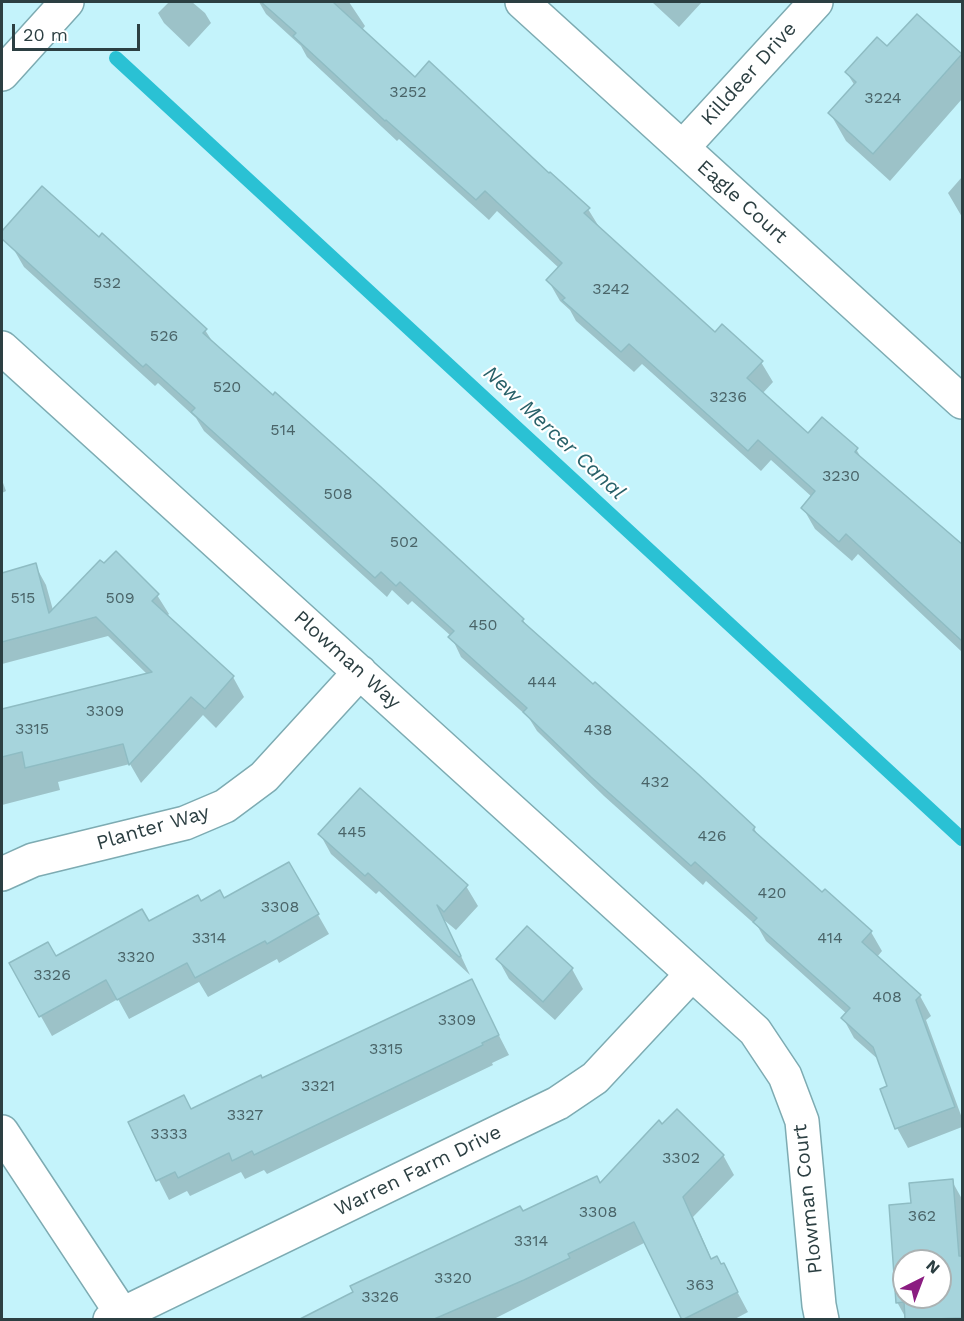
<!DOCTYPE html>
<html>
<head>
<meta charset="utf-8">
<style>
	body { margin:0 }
	#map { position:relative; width:964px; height:1321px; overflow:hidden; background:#c4f3fb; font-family:"Work Sans",sans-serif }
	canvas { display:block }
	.frame { position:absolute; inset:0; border:3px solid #2c3f42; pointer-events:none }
	.north { position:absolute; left:892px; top:1249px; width:60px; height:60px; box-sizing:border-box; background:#fff; border:2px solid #abb2b3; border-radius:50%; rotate:42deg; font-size:16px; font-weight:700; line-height:24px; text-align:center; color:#2c3f42 }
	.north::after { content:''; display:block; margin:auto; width:21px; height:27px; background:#8b1d81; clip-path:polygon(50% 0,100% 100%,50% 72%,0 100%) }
	.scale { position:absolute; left:12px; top:24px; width:128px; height:27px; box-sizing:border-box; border:3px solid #2c3f42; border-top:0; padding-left:8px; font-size:18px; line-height:21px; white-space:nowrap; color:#2c3f42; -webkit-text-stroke:4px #fff; paint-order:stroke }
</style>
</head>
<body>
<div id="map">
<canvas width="964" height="1321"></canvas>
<div class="frame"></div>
<div class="north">N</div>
<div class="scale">20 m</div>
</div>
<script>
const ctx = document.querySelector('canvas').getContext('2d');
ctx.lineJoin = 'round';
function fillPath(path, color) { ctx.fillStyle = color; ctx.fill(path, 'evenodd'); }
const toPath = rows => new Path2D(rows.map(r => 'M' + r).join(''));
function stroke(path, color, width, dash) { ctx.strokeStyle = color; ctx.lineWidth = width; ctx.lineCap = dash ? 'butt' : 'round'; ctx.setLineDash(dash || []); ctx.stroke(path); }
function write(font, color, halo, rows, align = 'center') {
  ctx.font = font + ' "Work Sans",sans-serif'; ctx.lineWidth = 4.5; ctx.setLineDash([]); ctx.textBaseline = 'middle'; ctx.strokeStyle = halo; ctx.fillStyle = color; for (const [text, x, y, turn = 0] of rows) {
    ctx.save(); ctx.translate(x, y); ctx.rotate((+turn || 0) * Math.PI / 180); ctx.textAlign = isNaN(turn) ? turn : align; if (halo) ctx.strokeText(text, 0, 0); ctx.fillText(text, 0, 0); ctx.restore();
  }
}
fillPath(toPath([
	[169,2,192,2,205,13,211,23,189,47,164,23,158,13],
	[259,2,349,2,365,26,362,30,415,79,549,175,588,209,601,230,715,335,761,362,773,382,762,394,808,435,856,449,863,461,962,548,962,652,858,554,852,561,815,529,803,508,812,497,771,460,761,471,642,364,634,372,576,321,570,310,560,301,548,280,559,268,497,211,489,220,399,139,397,141,307,57,301,46,266,14],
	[652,2,702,2,679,27],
	[887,48,961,55,962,58,962,99,890,181,846,141,830,113,855,86,847,73],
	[962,177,962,217,948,193],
	[3,231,205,330,214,344,523,620,528,628,754,828,758,836,822,894,871,932,882,951,877,957,920,996,931,1016,926,1020,962,1118,962,1127,908,1148,897,1128,889,1087,880,1061,854,1038,843,1018,847,1014,766,941,758,927,706,881,703,885,604,796,537,731,529,718,461,657,451,636,412,601,408,605,392,590,387,597,204,431,196,418,158,383,155,386,24,267],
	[2,480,6,491,2,493],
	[35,565,46,585,53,610,157,595,169,614,167,616,233,677,244,697,216,728,203,715,141,783,130,764,58,782,60,790,2,805,2,710,147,674,108,636,2,664,2,575],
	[320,834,466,886,478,906,456,930,444,920,470,975,379,891,376,894,331,854],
	[289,864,329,934,279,963,277,959,208,997,199,982,129,1019,118,999,52,1036,11,963,56,958,200,903,224,900],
	[527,928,572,969,583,989,555,1020,509,979,498,959],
	[471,981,509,1055,492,1063,493,1065,267,1174,264,1170,245,1179,241,1172,190,1196,187,1191,169,1200,130,1123,191,1110,262,1080],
	[662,1126,723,1155,734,1175,693,1217,712,1260,721,1266,723,1265,748,1312,733,1320,684,1320,646,1242,492,1320,302,1320,522,1213,600,1185],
	[952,1181,962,1199,962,1320,907,1320,897,1302,912,1205],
	[904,1261,940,1261,940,1297,904,1297]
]), '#0003');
stroke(toPath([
	[116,58,962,839]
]), '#2ac1d4', 14);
const building = toPath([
	[261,2,333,2,415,77,429,61,549,173,550,172,590,208,584,213,715,332,722,324,763,361,747,378,808,433,822,417,858,448,855,452,963,545,963,642,846,534,839,542,801,508,815,491,758,440,748,451,629,344,621,352,562,300,565,298,546,280,562,263,485,191,476,200,386,120,385,121,293,36,296,33,261,2],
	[917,14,962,54,873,154,828,113,856,82,845,72,877,37,887,46,917,14],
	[42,186,99,237,102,233,207,329,203,333,273,395,275,392,380,486,524,619,522,621,593,684,595,682,698,774,755,827,753,830,822,892,825,889,872,931,862,942,921,995,916,1000,955,1107,895,1129,880,1089,887,1086,873,1047,841,1018,850,1008,753,922,757,918,695,862,691,866,591,777,523,712,527,708,448,637,454,631,400,582,396,586,381,572,375,578,191,412,195,408,146,364,143,367,2,239,2,231,42,186],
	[116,551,159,594,152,601,234,676,205,709,191,697,129,765,123,744,25,768,22,752,2,757,2,709,152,672,96,617,2,642,2,573,36,563,49,613,100,560,104,563,116,551],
	[360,788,468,885,444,912,437,905,461,956,459,957,368,873,365,876,318,834,360,788],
	[289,862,319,914,267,944,265,941,195,978,187,963,117,1000,106,980,39,1017,9,963,48,942,56,956,142,909,149,921,198,895,201,901,220,890,224,898,289,862],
	[527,926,573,968,543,1002,496,959,527,926],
	[472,979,499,1035,482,1043,483,1045,254,1155,252,1151,232,1161,229,1153,178,1178,175,1172,156,1181,128,1122,184,1095,191,1109,261,1075,262,1078,472,979],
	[677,1109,724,1155,683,1197,711,1259,717,1256,721,1264,724,1263,738,1292,682,1320,634,1222,568,1254,570,1258,524,1280,432,1320,298,1320,353,1292,350,1286,520,1206,523,1211,597,1176,600,1183,659,1120,662,1124,677,1109],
	[953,1179,959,1256,963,1256,963,1318,905,1320,904,1302,896,1303,889,1205,911,1203,909,1183,953,1179],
	[904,1261,940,1261,940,1297,904,1297,904,1261]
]);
fillPath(building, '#a6d4dc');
stroke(building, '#8ebcc3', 1.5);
const minor = toPath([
	[522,2,962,402],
	[2,74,67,2],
	[683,147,816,2],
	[2,348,755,1031,785,1076,802,1121,819,1305,822,1320],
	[2,874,33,860,185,823,225,806,264,777,360,672],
	[2,1132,126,1320],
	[110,1320,558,1103,595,1078,692,974]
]);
stroke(minor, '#7dabb2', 36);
stroke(minor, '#fff', 33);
write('16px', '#4a6468', null, [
	["3252",408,92],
	["3224",883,98],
	["532",107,283],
	["3242",611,289],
	["526",164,336],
	["520",227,387],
	["3236",728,397],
	["514",283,430],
	["3230",841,476],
	["508",338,494],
	["502",404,542],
	["515",23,598],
	["509",120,598],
	["450",483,625],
	["444",542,682],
	["3309",105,711],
	["3315",32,729],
	["438",598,730],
	["432",655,782],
	["445",352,832],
	["426",712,836],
	["420",772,893],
	["3308",280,907],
	["3314",209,938],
	["414",830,938],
	["3320",136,957],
	["3326",52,975],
	["408",887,997],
	["3309",457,1020],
	["3315",386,1049],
	["3321",318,1086],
	["3327",245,1115],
	["3333",169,1134],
	["3302",681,1158],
	["3308",598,1212],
	["362",922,1216],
	["3314",531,1241],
	["3320",453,1278],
	["363",700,1285],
	["3326",380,1297]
]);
write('20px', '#2c3f42', '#fff', [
	["Killdeer Drive",749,74,-48],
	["Eagle Court",742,202,42],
	["Plowman Way",347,660,42],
	["Planter Way",153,828,-16],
	["Warren Farm Drive",418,1171,-26],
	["Plowman Court",808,1199,-96]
]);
write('italic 21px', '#286169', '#fff', [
	["New Mercer Canal",554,433,43]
]);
</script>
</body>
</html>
